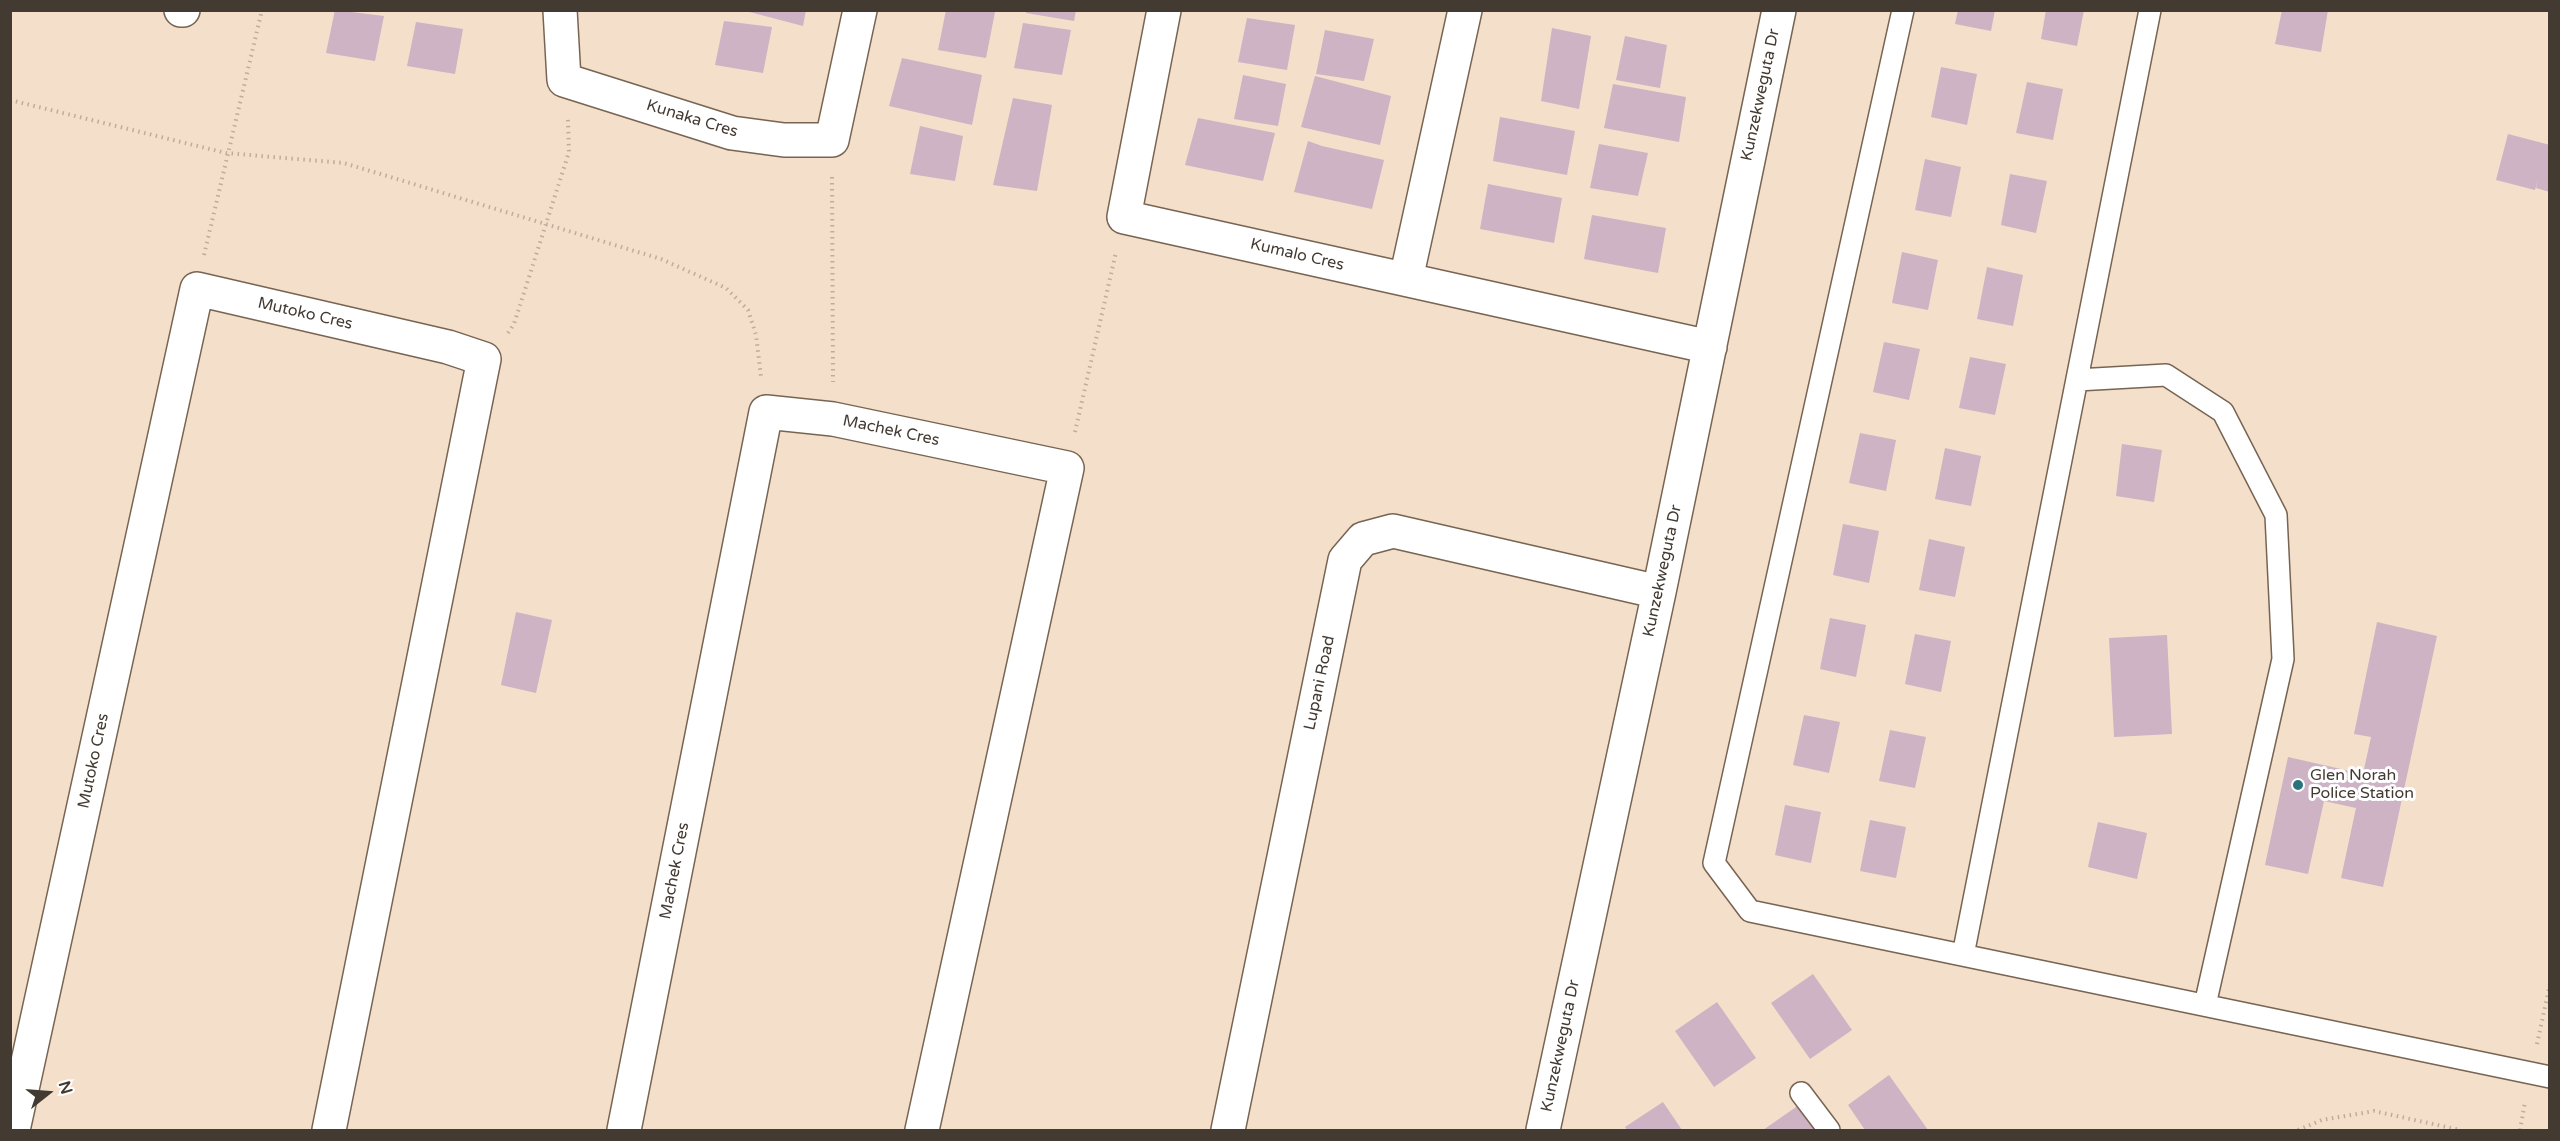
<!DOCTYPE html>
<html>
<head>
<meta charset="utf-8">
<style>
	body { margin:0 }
	#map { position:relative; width:2560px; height:1141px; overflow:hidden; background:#f4dfca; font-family:"Varela Round",sans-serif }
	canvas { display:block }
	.frame { position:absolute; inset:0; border:12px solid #433a32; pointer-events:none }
	.north { position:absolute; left:18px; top:1063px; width:60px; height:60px; -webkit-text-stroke:4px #fff; paint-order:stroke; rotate:73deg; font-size:16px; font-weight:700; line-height:24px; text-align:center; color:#433a32 }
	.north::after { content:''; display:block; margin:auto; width:21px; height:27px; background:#433a32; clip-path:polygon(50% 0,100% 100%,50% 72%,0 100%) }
</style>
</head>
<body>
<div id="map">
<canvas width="2560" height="1141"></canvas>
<div class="frame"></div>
<div class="north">N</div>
</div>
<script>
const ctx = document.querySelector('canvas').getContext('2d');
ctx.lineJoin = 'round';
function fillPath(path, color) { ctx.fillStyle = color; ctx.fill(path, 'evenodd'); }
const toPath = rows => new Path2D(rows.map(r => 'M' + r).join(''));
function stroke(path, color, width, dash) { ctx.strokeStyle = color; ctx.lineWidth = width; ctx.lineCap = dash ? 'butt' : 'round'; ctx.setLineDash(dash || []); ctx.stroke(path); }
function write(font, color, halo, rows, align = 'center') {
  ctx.font = font + ' "Varela Round",sans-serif'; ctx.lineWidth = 6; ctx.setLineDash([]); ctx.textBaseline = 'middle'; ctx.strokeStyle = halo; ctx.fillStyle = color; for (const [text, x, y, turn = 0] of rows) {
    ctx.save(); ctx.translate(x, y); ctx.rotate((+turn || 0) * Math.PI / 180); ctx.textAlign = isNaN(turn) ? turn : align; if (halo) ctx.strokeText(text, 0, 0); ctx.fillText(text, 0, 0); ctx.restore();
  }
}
fillPath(toPath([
	[335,10,384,16,375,61,326,53],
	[742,10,806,10,803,26],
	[946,10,995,12,986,58,938,50],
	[1027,10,1076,10,1074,21,1026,13],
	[1958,10,1995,10,1991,31,1955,24],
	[2046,10,2084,10,2077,46,2041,39],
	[2282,10,2328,10,2321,52,2275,44],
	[1247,18,1295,25,1287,70,1238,62],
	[724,21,772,27,763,73,715,65],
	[416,22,463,29,455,74,407,66],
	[1023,23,1071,30,1062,75,1014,68],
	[1552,28,1591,36,1579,109,1541,101],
	[1325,30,1374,39,1364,81,1316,74],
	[1625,36,1667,45,1660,88,1616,80],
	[902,58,982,75,972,125,889,106],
	[1941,67,1977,74,1967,125,1931,117],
	[1243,75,1286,84,1278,126,1234,119],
	[1315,76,1391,96,1380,145,1301,127],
	[2027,82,2063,89,2053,140,2016,133],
	[1613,84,1686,97,1679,142,1604,128],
	[1013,98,1052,105,1037,191,993,185],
	[1500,117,1575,131,1567,175,1493,161],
	[1198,118,1275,133,1263,181,1185,165],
	[920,126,963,136,955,181,910,174],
	[2508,134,2550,145,2550,192,2536,188,2538,179,2535,190,2496,180],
	[1308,141,1322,146,1384,160,1372,209,1294,192],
	[1599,144,1648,153,1638,196,1590,188],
	[1925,159,1961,167,1951,217,1915,210],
	[2010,174,2047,181,2036,233,2001,225],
	[1488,184,1562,198,1554,243,1480,229],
	[1592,215,1666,228,1658,273,1584,259],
	[1902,252,1938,260,1928,310,1892,303],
	[1987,267,2023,275,2013,326,1977,319],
	[1884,342,1920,349,1909,400,1873,392],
	[1970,357,2006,364,1995,415,1959,408],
	[1860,433,1896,440,1886,491,1849,483],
	[2122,444,2162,450,2154,502,2116,496],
	[1945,448,1981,456,1971,506,1935,499],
	[1843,524,1879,531,1869,583,1833,575],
	[1929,539,1965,547,1955,597,1919,590],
	[516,612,552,620,536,693,501,685],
	[1830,618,1866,625,1856,677,1820,669],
	[2377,622,2437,636,2383,887,2341,878,2356,808,2324,801,2308,874,2265,865,2288,757,2363,774,2371,737,2354,734],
	[1915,634,1951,641,1941,692,1905,684],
	[2167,635,2172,734,2114,737,2109,638],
	[1804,715,1840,722,1829,773,1793,765],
	[1890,730,1926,737,1915,788,1879,781],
	[1785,805,1821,812,1811,863,1775,855],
	[1870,820,1906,827,1896,878,1860,871],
	[2098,822,2147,833,2137,879,2088,867],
	[1813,974,1852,1030,1810,1059,1771,1003],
	[1717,1002,1756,1058,1714,1087,1675,1031],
	[1889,1075,1928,1130,1865,1130,1848,1105],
	[1663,1102,1682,1130,1627,1130,1625,1127],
	[1799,1105,1817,1130,1763,1130]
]), '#cdb3c4');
const service = toPath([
	[1903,10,1714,863,1750,911,2550,1077],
	[2077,380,2166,375,2223,412,2276,515,2283,659,2205,1005],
	[1963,955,2150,10],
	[1801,1093,1829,1130]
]);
const minor = toPath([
	[181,10,183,10],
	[560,10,564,80,732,133,784,140,832,140,860,10],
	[1164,10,1124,217,1710,347],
	[1406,279,1465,10],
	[13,1130,197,289,448,347,484,359,329,1130],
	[624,1130,766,412,833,419,1067,468,922,1130],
	[1228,1130,1345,560,1363,539,1393,531,1659,592],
	[1543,1130,1659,592,1779,10]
]);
stroke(service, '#776452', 24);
stroke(minor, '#776452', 36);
stroke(toPath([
	[10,100,226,153,344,163,661,259,726,288,748,310,756,335,761,377],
	[832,177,833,382],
	[204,255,262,10],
	[508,333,514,324,569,152,568,119],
	[1075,432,1116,252],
	[2537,1044,2550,984],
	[2298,1130,2322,1120,2374,1111,2460,1130],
	[2520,1130,2525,1102]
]), '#bead9c', 4, [1.5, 4.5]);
stroke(service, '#fff', 21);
stroke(minor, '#fff', 33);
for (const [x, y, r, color] of [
	[2298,785,6,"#2a737c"]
]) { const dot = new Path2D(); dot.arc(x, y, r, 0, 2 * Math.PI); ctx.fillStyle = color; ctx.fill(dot); stroke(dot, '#fff', 2); }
write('16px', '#433a32', '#fff', [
	["Kunzekweguta Dr",1761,95,-78],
	["Kunaka Cres",692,119,17],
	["Kumalo Cres",1297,255,13],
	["Mutoko Cres",305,314,13],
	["Machek Cres",891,431,12],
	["Kunzekweguta Dr",1663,571,-78],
	["Lupani Road",1320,683,-78],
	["Mutoko Cres",94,761,-78],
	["Machek Cres",675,871,-79],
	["Kunzekweguta Dr",1561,1046,-78]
]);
write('16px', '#433a32', '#fff', [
	["Glen Norah",2310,776],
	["Police Station",2310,794]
], 'left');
</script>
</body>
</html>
